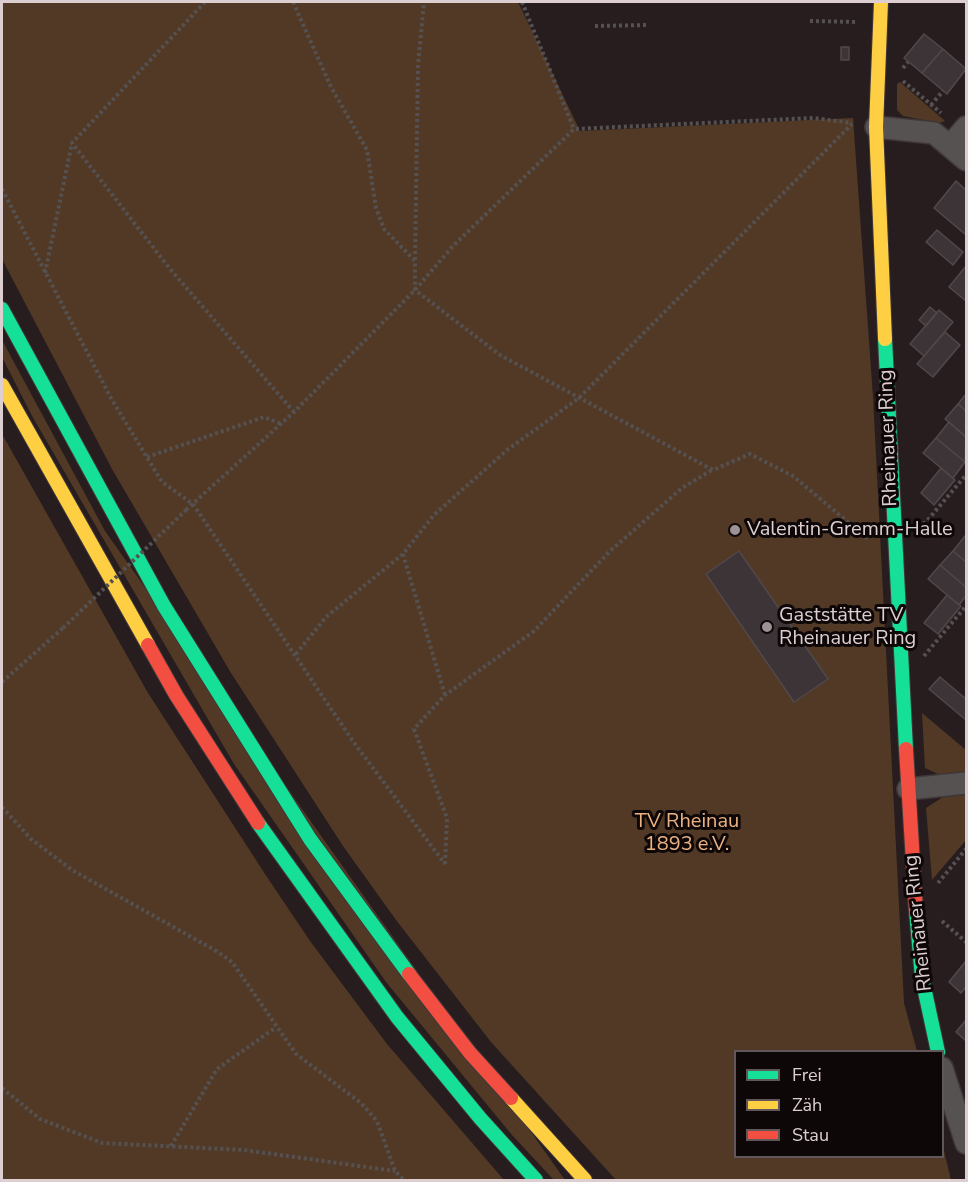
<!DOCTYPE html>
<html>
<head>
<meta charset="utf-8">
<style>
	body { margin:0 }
	#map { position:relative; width:968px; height:1182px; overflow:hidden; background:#271d1f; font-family:"Nunito Sans",sans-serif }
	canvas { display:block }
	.frame { position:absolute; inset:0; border:3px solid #ddcfd1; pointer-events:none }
	.legend { position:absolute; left:734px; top:1050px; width:210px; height:108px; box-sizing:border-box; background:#0e0708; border:2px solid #615758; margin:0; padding:8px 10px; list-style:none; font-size:18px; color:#ddcfd1 }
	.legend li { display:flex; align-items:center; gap:12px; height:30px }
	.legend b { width:30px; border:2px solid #615758 }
</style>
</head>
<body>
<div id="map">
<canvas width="968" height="1182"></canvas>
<div class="frame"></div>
<ul class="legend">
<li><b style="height:8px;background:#16e098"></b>Frei</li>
<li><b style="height:8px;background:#ffcf43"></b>Zäh</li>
<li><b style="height:8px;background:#f24e42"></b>Stau</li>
</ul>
</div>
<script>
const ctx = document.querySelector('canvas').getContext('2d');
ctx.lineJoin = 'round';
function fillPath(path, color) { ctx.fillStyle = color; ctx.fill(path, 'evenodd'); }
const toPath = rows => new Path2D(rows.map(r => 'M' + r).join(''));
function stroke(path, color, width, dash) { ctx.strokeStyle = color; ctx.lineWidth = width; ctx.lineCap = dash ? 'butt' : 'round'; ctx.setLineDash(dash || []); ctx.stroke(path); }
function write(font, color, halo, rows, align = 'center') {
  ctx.font = font + ' "Nunito Sans",sans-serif'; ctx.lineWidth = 6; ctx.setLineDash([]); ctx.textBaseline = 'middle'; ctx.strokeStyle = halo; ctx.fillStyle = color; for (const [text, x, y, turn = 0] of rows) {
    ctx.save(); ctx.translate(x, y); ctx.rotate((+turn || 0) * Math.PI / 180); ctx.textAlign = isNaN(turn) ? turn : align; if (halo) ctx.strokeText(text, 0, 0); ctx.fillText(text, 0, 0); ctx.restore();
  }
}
fillPath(toPath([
	[2,2,518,2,580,131,853,118,873,397,904,1003,917,1051,736,1052,736,1156,942,1156,943,1147,951,1180,616,1180,491,1042,396,920,343,846,231,673,112,469,2,259],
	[900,82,945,121,939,123,903,116,897,110,897,84],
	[2,340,105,531,565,1180,554,1180,512,1135,386,982,234,764,32,416,2,357],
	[2,434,148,693,265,874,310,941,387,1044,504,1180,2,1180],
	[922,713,966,750,966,772,940,775,925,768],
	[966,795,966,840,932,880,926,808,943,797]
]), '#513925');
const building = toPath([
	[924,34,943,49,922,73,904,58,924,34],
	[841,47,849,47,849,60,841,60,841,47],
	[943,49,966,69,947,94,922,73,943,49],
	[956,181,966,190,966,235,934,208,956,181],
	[937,230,963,252,953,265,926,242,937,230],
	[966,266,966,301,949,287,966,266],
	[930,307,937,313,926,326,919,320,930,307],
	[939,310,953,322,924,356,910,344,939,310],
	[945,332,960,345,933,377,917,364,945,332],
	[966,394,966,411,958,404,966,394],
	[958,404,966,411,966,437,945,419,958,404],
	[949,422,966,437,965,462,936,438,949,422],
	[936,438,965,462,953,478,923,453,936,438],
	[941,468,955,480,934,505,921,493,941,468],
	[965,536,966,538,966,562,953,551,965,536],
	[739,551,828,679,794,702,706,574,739,551],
	[953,551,966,562,966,587,940,565,953,551],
	[940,565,966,587,966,596,959,605,928,579,940,565],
	[947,595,961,606,938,634,924,623,947,595],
	[940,677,966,699,966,720,929,689,940,677],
	[966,961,966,987,961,993,949,982,966,961],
	[966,1020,966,1041,956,1032,966,1020]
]);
fillPath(building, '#3c3436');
stroke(building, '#51484c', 1.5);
const street = toPath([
	[876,127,934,133,966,160],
	[950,146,966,127],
	[908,789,966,783],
	[942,1068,966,1143]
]);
const fast = toPath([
	[2,309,164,606,310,839,409,974],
	[885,339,906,749],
	[258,823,397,1017,480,1118,536,1180],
	[916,911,922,978,938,1052]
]);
const slow = toPath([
	[881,2,876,127,885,339],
	[2,385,148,645],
	[511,1098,585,1180]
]);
const jam = toPath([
	[148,645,176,695,258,823],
	[906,749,916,911],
	[409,974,470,1053,511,1098]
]);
stroke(street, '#403739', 24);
stroke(fast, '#403739', 16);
stroke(slow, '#403739', 16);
stroke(jam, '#403739', 16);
stroke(toPath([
	[205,2,72,143,170,269,294,412],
	[293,2,331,87,367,150,376,208,384,229,415,261,415,290,500,355,713,470,750,454,793,476,868,539],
	[522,2,574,129],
	[810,21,858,22],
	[595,26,649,25],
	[903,68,908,62],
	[903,81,941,113],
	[931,105,943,91],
	[2,189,112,400,162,482,193,504,352,740,445,864],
	[415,260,418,65,424,2],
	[45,273,72,143],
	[147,457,264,417,281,424],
	[186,510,294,412,415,290,453,246,574,129,813,118,852,123],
	[918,527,926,522,966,475],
	[403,554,445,695],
	[296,654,326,617,403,554,434,515,507,450,579,398,852,124],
	[924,656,966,606],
	[2,682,63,628],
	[2,807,31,839,72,870,218,952,232,962,296,1054,361,1103,377,1121,395,1171,404,1180],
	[445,864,447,818,414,729,445,695,534,631,610,551,682,488,712,470],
	[938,883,966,849],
	[942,921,966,942],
	[2,1088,40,1119,102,1143,244,1150,395,1171],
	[171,1146,217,1069,275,1028]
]), '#565151', 4, [3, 3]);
stroke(street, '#565251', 21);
stroke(fast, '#16e098', 14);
stroke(slow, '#ffcf43', 14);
stroke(jam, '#f24e42', 14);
stroke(toPath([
	[63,628,186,510]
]), '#565151', 4, [3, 3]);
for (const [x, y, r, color] of [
	[735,530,6,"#9d9193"],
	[767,627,6,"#9d9193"]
]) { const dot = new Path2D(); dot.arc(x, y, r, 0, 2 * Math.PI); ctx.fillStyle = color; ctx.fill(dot); stroke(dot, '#0e0708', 2); }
write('20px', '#ddcfd1', '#0e0708', [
	["Rheinauer Ring",889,438,-92],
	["Rheinauer Ring",919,923,-96]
]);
write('20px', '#ddcfd1', '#0e0708', [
	["Valentin-Gremm-Halle",747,530],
	["Gaststätte TV",779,616],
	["Rheinauer Ring",779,639]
], 'left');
write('20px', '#ecb281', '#0e0708', [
	["TV Rheinau",687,822],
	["1893 e.V.",687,845]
]);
</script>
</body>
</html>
